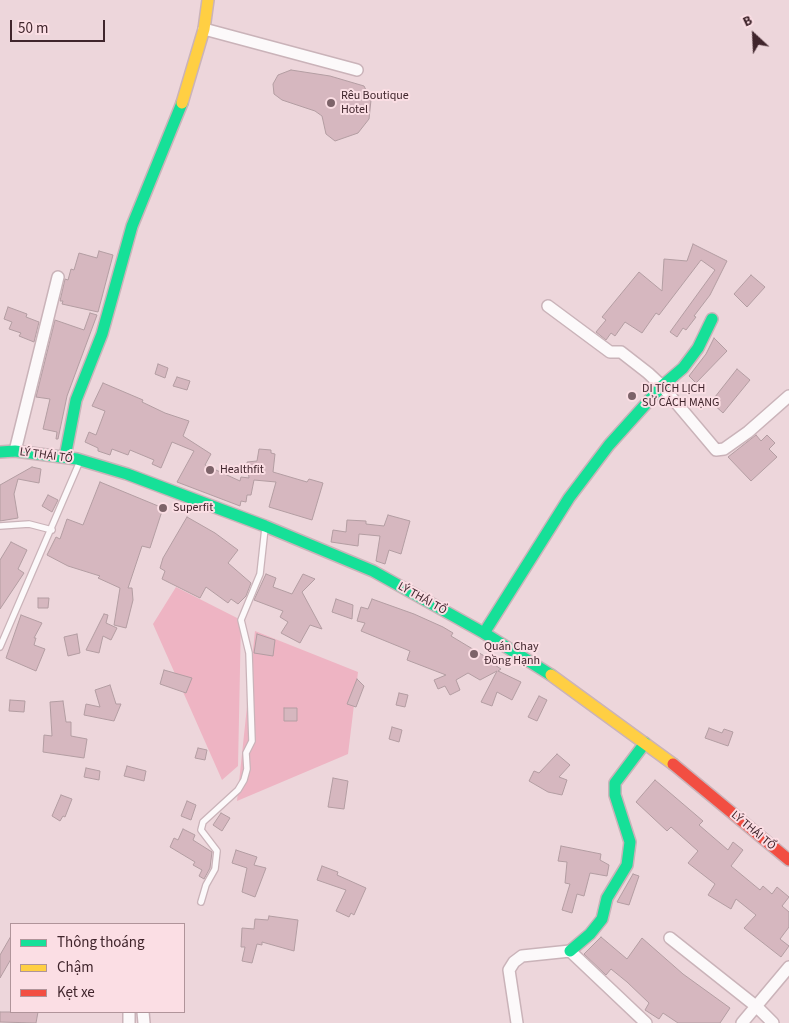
<!DOCTYPE html>
<html>
<head>
<meta charset="utf-8">
<style>
	body { margin:0 }
	#map { position:relative; width:789px; height:1023px; overflow:hidden; background:#edd6db; font-family:"Source Sans 3",sans-serif }
	canvas { display:block }
	.legend { position:absolute; left:10px; top:923px; width:175px; height:90px; box-sizing:border-box; background:#fbdee4; border:1px solid #b0949a; margin:0; padding:6px 9px; list-style:none; font-size:15px; color:#40252c }
	.legend li { display:flex; align-items:center; gap:10px; height:25px }
	.legend b { width:25px; border:1px solid #b0949a }
	.north { position:absolute; left:729px; top:10px; width:50px; height:50px; -webkit-text-stroke:4px #fbdee4; paint-order:stroke; rotate:335deg; font-size:14px; font-weight:700; line-height:20px; text-align:center; color:#40252c }
	.north::after { content:''; display:block; margin:auto; width:18px; height:22px; background:#40252c; clip-path:polygon(50% 0,100% 100%,50% 72%,0 100%) }
	.scale { position:absolute; left:10px; top:20px; width:95px; height:22px; box-sizing:border-box; border:2px solid #40252c; border-top:0; padding-left:6px; font-size:15px; line-height:18px; white-space:nowrap; color:#40252c; -webkit-text-stroke:4px #fbdee4; paint-order:stroke }
</style>
</head>
<body>
<div id="map">
<canvas width="789" height="1023"></canvas>
<ul class="legend">
<li><b style="height:6px;background:#16e098"></b>Thông thoáng</li>
<li><b style="height:6px;background:#ffcf43"></b>Chậm</li>
<li><b style="height:6px;background:#f24e42"></b>Kẹt xe</li>
</ul>
<div class="north">B</div>
<div class="scale">50 m</div>
</div>
<script>
const ctx = document.querySelector('canvas').getContext('2d');
ctx.lineJoin = 'round';
function fillPath(path, color) { ctx.fillStyle = color; ctx.fill(path, 'evenodd'); }
const toPath = rows => new Path2D(rows.map(r => 'M' + r).join(''));
function stroke(path, color, width, dash) { ctx.strokeStyle = color; ctx.lineWidth = width; ctx.lineCap = dash ? 'butt' : 'round'; ctx.setLineDash(dash || []); ctx.stroke(path); }
function write(font, color, halo, rows, align = 'center') {
  ctx.font = font + ' "Source Sans 3",sans-serif'; ctx.lineWidth = 4; ctx.setLineDash([]); ctx.textBaseline = 'middle'; ctx.strokeStyle = halo; ctx.fillStyle = color; for (const [text, x, y, turn = 0] of rows) {
    ctx.save(); ctx.translate(x, y); ctx.rotate((+turn || 0) * Math.PI / 180); ctx.textAlign = isNaN(turn) ? turn : align; if (halo) ctx.strokeText(text, 0, 0); ctx.fillText(text, 0, 0); ctx.restore();
  }
}
fillPath(toPath([
	[176,587,241,620,238,766,222,780,153,624],
	[255,631,358,672,348,754,237,801]
]), '#eeb4c3');
const building = toPath([
	[291,70,330,76,364,86,371,100,369,119,358,133,335,141,326,134,322,116,315,111,282,100,274,94,273,84,278,75,291,70],
	[693,244,727,261,710,295,694,316,696,317,686,330,683,328,677,337,670,332,715,270,701,260,659,315,656,313,642,333,625,322,615,336,611,333,606,340,596,332,606,320,602,317,639,272,662,291,664,259,687,261,693,244],
	[99,251,113,255,98,312,62,304,63,301,60,301,65,279,68,280,71,269,74,270,79,253,97,258,99,251],
	[751,275,765,287,747,307,734,294,751,275],
	[8,307,27,314,26,317,39,322,34,342,19,336,21,333,9,329,12,322,4,319,8,307],
	[90,313,97,315,67,396,58,439,56,439,57,432,43,429,50,399,36,397,55,320,84,330,90,313],
	[714,338,727,351,696,383,689,376,706,354,714,338],
	[158,364,168,368,165,378,155,374,158,364],
	[737,369,750,380,723,413,711,402,737,369],
	[177,377,190,381,187,390,173,386,177,377],
	[103,383,143,400,142,402,165,413,189,421,183,436,211,454,205,465,240,481,241,477,249,478,247,462,257,461,259,449,271,450,271,453,275,454,273,472,307,482,309,479,323,483,312,520,269,507,276,482,254,480,251,495,247,495,246,502,241,501,240,506,177,482,194,451,172,442,161,468,152,464,154,460,130,450,128,455,112,449,110,455,98,451,98,448,85,442,89,432,96,435,105,411,92,406,103,383],
	[756,435,761,441,767,435,775,443,769,449,777,457,751,481,728,457,756,435],
	[32,467,41,469,39,483,18,479,14,494,18,518,0,521,0,485,32,467],
	[100,482,163,508,150,548,142,546,128,588,132,588,133,600,126,628,114,625,120,588,98,578,100,576,68,566,47,555,56,537,60,539,67,519,83,525,100,482],
	[48,495,58,500,52,512,42,506,48,495],
	[388,515,410,521,401,554,389,550,385,564,376,561,380,536,359,534,358,546,331,542,333,530,346,532,347,520,366,521,366,524,384,526,388,515],
	[187,517,215,533,238,550,228,563,251,583,246,596,238,604,231,599,228,603,206,587,200,598,162,579,165,571,160,568,163,558,187,517],
	[11,542,27,550,18,569,24,573,0,609,0,560,11,542],
	[266,574,276,578,273,587,292,594,303,574,315,579,302,592,322,629,310,625,300,643,281,633,288,622,280,617,283,611,254,600,266,574],
	[38,598,49,598,48,608,38,608,38,598],
	[336,599,353,605,352,619,332,612,336,599],
	[372,599,414,614,443,627,453,633,451,636,491,660,490,662,501,669,498,671,521,682,512,700,497,692,492,706,481,702,497,671,480,680,468,673,456,680,460,690,450,695,445,686,438,689,434,680,446,675,407,660,410,651,361,631,365,623,357,621,361,607,368,609,372,599],
	[104,614,108,615,106,623,117,628,111,640,103,636,99,653,86,650,104,614],
	[21,615,42,623,34,638,36,638,34,645,45,649,36,671,6,658,21,615],
	[77,634,80,653,68,656,64,637,77,634],
	[257,634,275,640,273,656,254,653,257,634],
	[164,670,192,678,186,693,160,684,164,670],
	[357,679,364,686,356,707,347,704,357,679],
	[110,685,116,704,121,704,114,721,84,715,86,704,100,707,95,690,110,685],
	[399,693,408,695,405,707,396,705,399,693],
	[539,696,547,700,537,721,528,717,539,696],
	[10,700,25,701,24,712,9,711,10,700],
	[63,701,66,722,71,722,71,736,87,739,84,758,43,752,44,735,52,736,50,702,63,701],
	[284,708,297,708,297,721,284,721,284,708],
	[392,727,402,730,399,742,389,739,392,727],
	[709,728,722,733,724,729,733,732,728,746,705,738,709,728],
	[198,748,207,750,205,760,195,758,198,748],
	[557,754,570,765,559,777,567,780,562,795,548,792,529,781,534,771,539,773,557,754],
	[127,766,146,771,144,781,124,776,127,766],
	[86,768,100,771,99,780,84,777,86,768],
	[333,778,348,781,344,809,328,807,333,778],
	[655,780,703,821,699,825,728,850,733,842,743,850,731,866,760,890,763,886,772,894,777,887,789,897,782,906,789,912,789,927,780,939,789,946,781,957,744,928,756,915,736,899,731,909,708,895,715,884,688,863,698,851,671,827,667,831,636,802,655,780],
	[61,795,72,799,65,817,63,816,60,821,52,816,61,795],
	[187,801,196,805,191,820,181,816,187,801],
	[221,813,230,818,222,831,213,825,221,813],
	[183,829,195,835,193,840,212,852,210,868,204,879,199,876,202,870,193,865,195,862,170,847,174,838,178,840,183,829],
	[561,846,601,854,600,860,609,865,607,876,590,873,584,896,577,894,572,913,562,910,570,884,565,883,567,862,558,861,561,846],
	[236,850,257,857,254,865,266,868,255,897,242,892,247,868,232,863,236,850],
	[322,866,338,872,337,875,366,888,354,915,351,913,349,917,336,911,346,890,317,880,322,866],
	[633,874,639,876,629,905,617,902,633,874],
	[269,916,298,920,294,951,262,942,262,945,257,944,252,963,242,961,245,947,241,947,242,928,254,929,255,919,268,920,269,916],
	[11,936,11,959,0,978,0,955,11,936],
	[601,937,627,959,642,938,683,974,730,1008,720,1023,678,1023,663,1013,659,1019,645,1010,649,1003,627,982,611,969,606,975,584,954,601,937],
	[0,1012,38,1012,36,1023,0,1022,0,1012]
]);
fillPath(building, '#d6b7bf');
stroke(building, '#b39da2', 1);
const lane = toPath([
	[0,526,29,524,52,530],
	[0,647,80,461],
	[201,902,206,885,215,869,217,851,201,830,203,822,238,790,244,780,247,769,246,753,252,741,249,653,241,620,260,574,265,528]
]);
const street = toPath([
	[204,29,357,70],
	[548,306,610,352,621,352,648,373,662,386,716,450,724,449,748,432,789,396],
	[15,451,58,277],
	[670,938,757,1007,773,1023],
	[143,1012,144,1023],
	[129,1023,129,1012],
	[517,1023,509,970,514,962,522,956,570,951,646,1023],
	[742,1023,789,967]
]);
const fast = toPath([
	[0,452,15,451,77,459,127,474,265,526,373,571,484,633,551,675],
	[65,457,76,400,102,334,132,226,182,103],
	[484,633,569,498,609,445,662,386,683,368,698,348,712,319],
	[570,951,590,934,602,919,607,898,627,865,630,842,615,795,615,783,645,743]
]);
const slow = toPath([
	[182,103,204,29,208,0],
	[551,675,673,764]
]);
const jam = toPath([
	[673,764,789,860]
]);
stroke(lane, '#cab3b9', 8);
stroke(street, '#cab3b9', 14);
stroke(fast, '#cab3b9', 14);
stroke(slow, '#cab3b9', 14);
stroke(jam, '#cab3b9', 14);
stroke(lane, '#fcf9fa', 5.5);
stroke(street, '#fcf9fa', 11);
stroke(fast, '#16e098', 11);
stroke(slow, '#ffcf43', 11);
stroke(jam, '#f24e42', 11);
for (const [x, y, r, color] of [
	[331,103,5,"#7d6369"],
	[632,396,5,"#7d6369"],
	[210,470,5,"#7d6369"],
	[163,508,5,"#7d6369"],
	[474,654,5,"#7d6369"]
]) { const dot = new Path2D(); dot.arc(x, y, r, 0, 2 * Math.PI); ctx.fillStyle = color; ctx.fill(dot); stroke(dot, '#fbdee4', 2); }
write('12px', '#40252c', '#fbdee4', [
	["Rêu Boutique",341,96],
	["Hotel",341,110],
	["DI TÍCH LỊCH",642,389],
	["SỬ CÁCH MẠNG",642,403],
	["Healthfit",220,470],
	["Superfit",173,508],
	["Quán Chay",484,647],
	["Đồng Hạnh",484,661]
], 'left');
write('12px', '#40252c', '#fbdee4', [
	["LÝ THÁI TỔ",46,456,8],
	["LÝ THÁI TỔ",422,599,29],
	["LÝ THÁI TỔ",753,831,40]
]);
</script>
</body>
</html>
